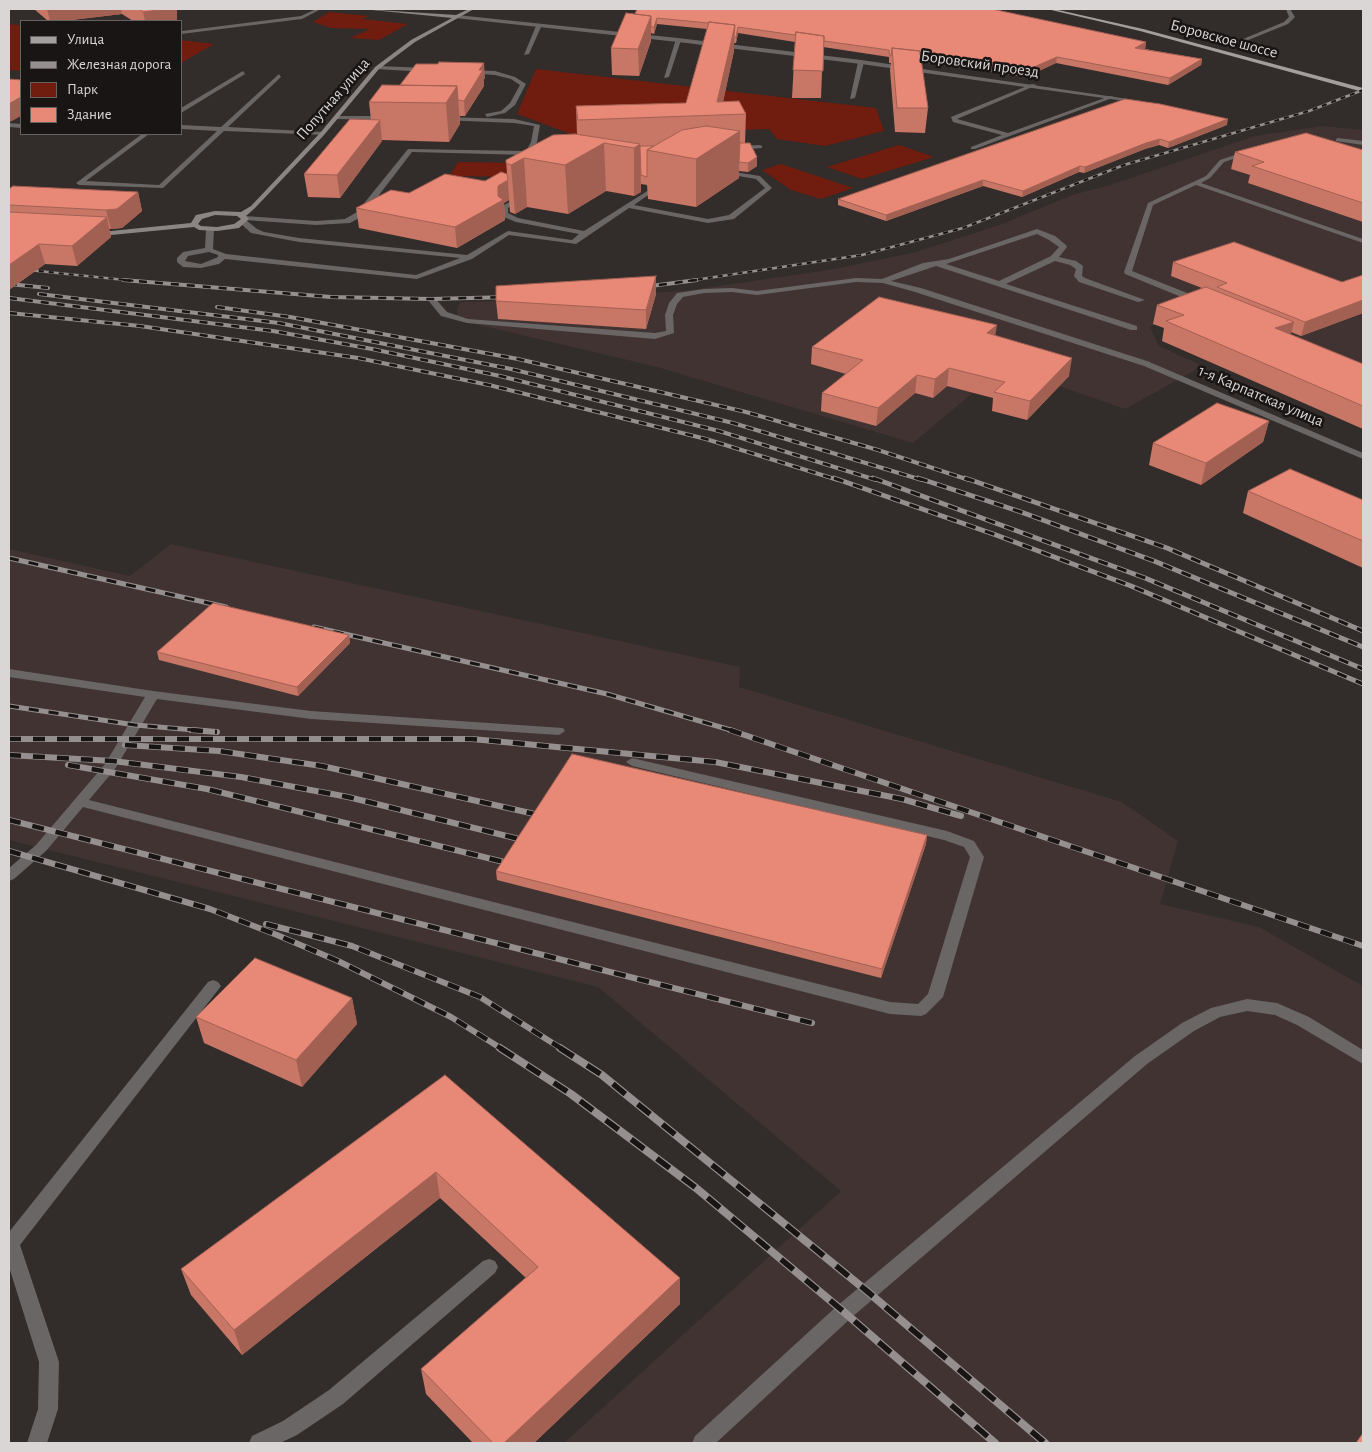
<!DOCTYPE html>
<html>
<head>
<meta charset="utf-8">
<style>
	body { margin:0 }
	#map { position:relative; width:1372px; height:1452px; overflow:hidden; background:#322c2a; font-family:"Alegreya Sans",sans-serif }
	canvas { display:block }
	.frame { position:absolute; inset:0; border:10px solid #dad6d5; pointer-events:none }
	.legend { position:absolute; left:20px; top:20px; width:162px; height:115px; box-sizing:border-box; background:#181514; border:1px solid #666261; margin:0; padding:6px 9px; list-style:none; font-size:15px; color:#dad6d5 }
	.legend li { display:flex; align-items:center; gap:10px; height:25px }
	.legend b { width:25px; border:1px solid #666261 }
</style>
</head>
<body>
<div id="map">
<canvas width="1372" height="1452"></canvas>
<div class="frame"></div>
<ul class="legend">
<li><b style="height:6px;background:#a49e9c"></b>Улица</li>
<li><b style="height:6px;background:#95908f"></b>Железная дорога</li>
<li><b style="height:14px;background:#701c0f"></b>Парк</li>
<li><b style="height:14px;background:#e88977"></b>Здание</li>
</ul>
</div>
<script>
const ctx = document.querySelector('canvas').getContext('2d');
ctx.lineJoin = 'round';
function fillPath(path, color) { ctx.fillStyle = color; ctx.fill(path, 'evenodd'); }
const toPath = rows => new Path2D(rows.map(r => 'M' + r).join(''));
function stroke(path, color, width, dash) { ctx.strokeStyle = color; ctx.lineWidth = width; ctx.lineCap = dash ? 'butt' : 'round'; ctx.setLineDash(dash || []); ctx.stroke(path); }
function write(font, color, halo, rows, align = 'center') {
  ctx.font = font + ' "Alegreya Sans",sans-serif'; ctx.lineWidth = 5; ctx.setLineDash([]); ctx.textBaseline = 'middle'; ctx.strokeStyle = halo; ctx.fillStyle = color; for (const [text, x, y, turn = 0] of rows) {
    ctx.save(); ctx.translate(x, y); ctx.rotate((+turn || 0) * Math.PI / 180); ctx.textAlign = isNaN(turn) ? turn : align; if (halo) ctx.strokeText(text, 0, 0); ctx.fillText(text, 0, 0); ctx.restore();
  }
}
fillPath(toPath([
	[1322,126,1363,130,1363,374,1201,308,1150,327,1159,346,1203,366,1125,409,1004,367,913,443,657,367,458,320,457,309,461,302,548,300,692,290,834,269,916,252,1002,224,1072,195,1110,185,1255,136],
	[171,544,740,667,739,687,1122,802,1178,841,1160,904,1259,927,1363,986,1363,1443,564,1443,841,1191,598,987,9,840,9,549,130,576]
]), '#413331');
fillPath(toPath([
	[329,12,369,16,362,19,408,24,379,40,350,38,370,29,331,28,313,22],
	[9,24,21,25,21,71,9,70],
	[181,40,214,44,181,63],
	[536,69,876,108,884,131,825,146,777,139,769,129,571,134,517,114],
	[899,145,934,157,862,179,827,167],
	[458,162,529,163,521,177,449,176],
	[781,164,853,188,821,199,791,190,762,170]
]), '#701c0f');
fillPath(toPath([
	[316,9,321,9,302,19,181,34,182,31,301,16,316,9],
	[1286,9,1290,9,1295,17,1288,24,1231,47,1226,46,1284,22,1289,17,1286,9],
	[536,26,541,27,529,54,524,55,536,26],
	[676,39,681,40,669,77,664,78,676,39],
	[861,60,864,62,855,98,850,99,858,62,861,60],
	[377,66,428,68,431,70,428,72,375,69,377,66],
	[466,70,495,71,515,77,526,84,515,105,505,113,487,117,485,114,501,111,510,103,520,85,511,79,495,75,468,73,466,70],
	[243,71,245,74,181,113,181,108,243,71],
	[279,74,281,77,228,127,322,132,324,133,324,135,224,131,163,188,79,185,76,183,142,134,149,134,86,181,159,185,217,131,181,129,181,125,221,127,279,74],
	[1032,84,1037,85,957,119,1008,133,1110,96,1115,97,975,149,971,149,971,147,1002,135,953,122,951,117,1032,84],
	[336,116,386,116,389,118,386,120,334,119,336,116],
	[443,117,514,119,540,125,537,142,530,154,528,155,412,152,363,216,350,223,316,225,245,220,241,218,245,216,316,221,345,219,357,212,408,149,526,151,531,142,534,126,514,123,441,120,443,117],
	[9,123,21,124,21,128,9,127,9,123],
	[760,145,762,146,762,148,735,150,732,148,735,146,760,145],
	[1250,150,1252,151,1252,153,1224,162,1210,178,1201,183,1363,239,1363,243,1196,185,1153,205,1132,271,1202,299,1202,303,1196,303,1125,274,1124,272,1148,203,1206,176,1220,160,1250,150],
	[722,170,760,176,772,188,734,219,708,223,629,208,576,244,509,235,472,259,417,279,225,259,219,264,201,268,183,267,177,262,177,258,183,252,205,248,206,229,210,227,214,229,213,249,226,254,416,275,460,258,299,242,251,233,239,222,246,220,257,229,264,232,299,238,467,255,508,231,572,240,579,234,516,222,501,216,502,206,523,195,525,196,525,198,508,208,508,213,518,218,584,231,652,188,655,190,654,191,634,205,708,219,729,215,765,188,756,179,720,173,720,171,722,170],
	[209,252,218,255,218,257,201,264,185,261,188,256,209,252],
	[1037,229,1055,236,1066,245,1067,247,1059,257,1076,261,1083,266,1082,276,1085,278,1145,300,1138,302,1079,282,1074,276,1076,269,1070,265,1055,261,1006,284,1137,326,1137,330,1131,330,936,266,891,281,921,288,1150,362,1150,366,1144,366,915,292,883,283,856,282,757,295,732,292,704,293,683,297,677,304,673,315,674,333,655,339,467,323,441,316,427,299,434,297,447,312,468,319,655,333,666,331,665,315,669,303,677,293,704,289,732,288,757,291,856,278,882,279,923,263,949,259,1037,229],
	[1037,234,1049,240,1059,247,1051,256,999,281,946,264,1037,234],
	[9,669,153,691,311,711,563,728,565,731,559,735,311,719,157,699,115,769,89,800,890,1002,918,1004,928,994,970,857,964,847,944,840,632,766,626,762,632,758,947,831,974,841,984,857,943,997,926,1014,921,1016,890,1014,83,807,46,851,14,879,9,881,9,868,36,845,105,764,145,697,9,677,9,669],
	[213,980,218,982,221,986,218,990,20,1245,59,1362,58,1409,47,1443,27,1443,38,1409,39,1362,9,1267,9,1232,208,982,213,980],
	[1247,999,1277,1003,1309,1017,1363,1050,1363,1064,1297,1025,1275,1015,1247,1011,1220,1017,1194,1031,1147,1064,851,1318,716,1443,692,1443,695,1436,837,1306,1135,1056,1182,1023,1211,1008,1247,999],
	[489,1259,495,1261,498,1267,495,1273,343,1404,297,1435,280,1443,249,1443,252,1436,283,1421,329,1390,483,1261,489,1259]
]), '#696665');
fillPath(toPath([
	[457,15,678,38,861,60,1142,101,1139,103,861,64,678,42,455,18,457,15],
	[1338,138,1363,141,1363,145,1336,141,1336,139,1338,138],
	[1147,361,1363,453,1363,459,1144,366,1144,362,1147,361]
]), '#696665');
fillPath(toPath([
	[362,9,456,15,469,9,474,9,415,42,379,69,324,135,255,208,246,216,249,219,239,228,217,231,199,230,194,227,111,235,91,234,90,232,94,230,111,231,191,223,196,215,215,211,241,212,251,206,320,133,375,67,411,40,452,18,362,9],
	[215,215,237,216,241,219,234,224,217,227,201,226,198,224,202,219,215,215]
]), '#8b8584');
fillPath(toPath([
	[1047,9,1054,9,1143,29,1363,88,1363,92,1140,31,1047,9]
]), '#a49e9c');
const railFar4 = toPath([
	[9,268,135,281],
	[688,281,862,255,963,228,1124,165,1309,111,1363,90]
]);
const railFar3 = toPath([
	[123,280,331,297,431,299,511,297],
	[9,284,48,288],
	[643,287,697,280],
	[39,294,279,323,511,369,733,423,922,480],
	[9,298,273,331,372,349,500,376,719,431,876,480],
	[217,307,290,317,518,359,746,412,878,450,969,480],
	[9,313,140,326,358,358,489,385,706,439,838,480]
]);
const railFar2 = toPath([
	[834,478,996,535,1131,586,1363,684],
	[873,478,1145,578,1363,669],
	[918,478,1021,512,1154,561,1363,647],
	[965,478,1167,548,1363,631],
	[9,558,226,607],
	[314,627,607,694,734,731],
	[9,706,135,725,206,731]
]);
const railFar1 = toPath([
	[191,730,217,732],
	[730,730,1363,946],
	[9,739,472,739,715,762,902,799,961,816],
	[125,745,219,751,322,766,539,815],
	[9,755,113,761,241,777,348,797,523,840],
	[68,765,207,789,508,863],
	[9,820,812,1023],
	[9,851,210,909,277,935,338,961,451,1017,502,1049],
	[266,924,352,946,480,997,562,1049]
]);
const rail = toPath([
	[500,1048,571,1094,696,1188,844,1312,995,1443],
	[560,1048,602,1075,868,1292,1045,1443]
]);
stroke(railFar4, '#95908f', 2.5);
stroke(railFar3, '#95908f', 4);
stroke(railFar2, '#95908f', 5);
stroke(railFar1, '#95908f', 6);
stroke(rail, '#95908f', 8);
stroke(railFar4, '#181514', 2, [5]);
stroke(railFar3, '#181514', 2.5, [8]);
stroke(railFar2, '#181514', 3, [10]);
stroke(railFar1, '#181514', 4.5, [12]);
stroke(rail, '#181514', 5.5, [16]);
fillPath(toPath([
	[34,9,177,9,177,21,133,21,122,14,63,21,48,21],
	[635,9,992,9,1146,42,1145,49,1202,59,1201,65,1168,85,1056,63,1026,77,921,62,928,108,925,133,895,132,890,70,891,63,889,63,889,57,823,47,821,98,792,98,795,42,738,33,736,43,734,43,734,51,723,102,746,114,745,143,757,166,748,172,739,171,739,178,696,207,648,199,647,185,641,184,641,192,634,196,606,191,568,214,527,207,515,214,510,212,509,200,504,203,505,220,457,248,359,228,356,208,409,193,485,181,507,174,506,160,577,134,576,106,686,103,707,29,657,24,654,34,651,33,651,41,639,76,612,75,611,48,635,14,637,9],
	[485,78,484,79,484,86,465,116,460,116,460,124,449,142,382,140,382,141,340,198,308,197,304,174,371,120,369,102,400,85],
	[1227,125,1168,148,1159,145,1145,149,1084,173,1079,172,1022,197,983,186,886,221,838,205,838,199],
	[1363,150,1363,222,1248,183,1250,175,1231,169,1235,152],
	[9,189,138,192,142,211,122,228,109,229,111,237,77,266,45,264,9,290],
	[1173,262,1342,282,1363,275,1363,313,1301,336,1291,332,1291,335,1363,364,1363,429,1162,341,1164,328,1153,324,1157,305,1202,288,1171,276],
	[656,294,646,329,498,319,496,301],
	[995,336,1069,376,1027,420,992,411,993,398,947,386,933,398,915,393,876,426,821,411,822,393,846,374,811,364,812,347],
	[1269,421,1263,442,1201,485,1149,465,1153,443],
	[1248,491,1363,500,1363,568,1243,513],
	[349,635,350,643,298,696,159,660,157,652],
	[927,835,926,844,881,978,497,880,496,871],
	[352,998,357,1024,302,1087,204,1043,196,1017],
	[445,1075,680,1304,534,1443,473,1443,426,1394,421,1369,526,1278,440,1198,242,1355,191,1295,181,1269]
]), '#c87666');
fillPath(toPath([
	[47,9,121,9,122,14,63,21,50,21],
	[166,9,177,9,177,21,145,21,143,12],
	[651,16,651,41,639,76,638,49],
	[657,18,657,24,654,34,654,27],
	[735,25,734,51,720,115,717,102],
	[738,27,738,33,736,43,736,37],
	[1146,42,1145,49,1135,48],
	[1057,57,1056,63,1026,77,1027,70],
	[1202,59,1201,65,1168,85,1170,78],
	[484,63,485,78,484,79,484,86,465,116,464,101,479,70],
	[457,86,460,124,449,142,446,103],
	[21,97,21,116,12,121,9,122,9,104],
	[1228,119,1227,125,1168,148,1169,142],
	[380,120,382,141,340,198,337,175],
	[740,131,739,178,696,207,696,159],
	[1160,139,1159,145,1145,149,1084,173,1085,167,1146,143],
	[604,143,606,191,568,214,565,165],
	[640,144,641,192,634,196,634,148],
	[757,157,757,166,748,172,748,163],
	[524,158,527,207,515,214,511,165],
	[1080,166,1079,172,1022,197,1023,191],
	[508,180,509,200,504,203,505,220,457,248,455,227,498,186],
	[983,180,983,186,886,221,886,215],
	[138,192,142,211,122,228,111,229,106,210],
	[107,217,111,237,77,266,72,246],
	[39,244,45,264,9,290,9,265],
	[656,276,656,294,646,329,646,310],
	[1363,300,1363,313,1301,336,1305,322],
	[1294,322,1289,341,1275,328],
	[997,325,994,343,987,333],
	[1072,358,1069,376,1027,420,1030,401],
	[949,368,947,386,933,398,935,379],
	[917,375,915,393,876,426,878,408],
	[1269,421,1263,442,1201,485,1206,463],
	[349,635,350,643,298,696,297,687],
	[927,835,926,844,881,978,882,969],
	[352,998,357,1024,302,1087,296,1060],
	[436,1172,440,1198,242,1355,234,1330],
	[680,1278,680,1304,534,1443,504,1443]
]), '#a26053');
const building = toPath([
	[139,9,166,9,143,12,139,9],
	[637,9,992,9,1146,42,1135,48,1202,59,1170,78,1057,57,1027,70,920,55,920,51,892,48,891,56,890,56,889,50,824,41,824,36,796,32,795,35,738,27,736,37,734,37,735,25,709,22,708,23,657,18,654,27,651,27,651,16,635,14,637,9],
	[626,13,651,16,638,49,611,48,626,13],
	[709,22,735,25,717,102,739,101,746,114,578,120,576,106,686,103,709,22],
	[796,32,824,36,823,71,793,70,796,32],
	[892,48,920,51,928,108,897,108,892,48],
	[439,62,484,63,479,70,483,70,464,101,458,100,457,86,400,85,416,64,438,64,439,62],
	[9,79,21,80,21,97,9,104,9,79],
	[382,85,457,86,446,103,369,102,382,85],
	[1125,99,1160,104,1228,119,1169,142,1160,139,1146,143,1085,167,1080,166,1023,191,983,180,886,215,838,199,1125,99],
	[350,119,380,120,337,175,304,174,350,119],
	[706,126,740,131,696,159,647,150,682,130,706,126],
	[1306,133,1363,150,1363,203,1252,166,1264,162,1235,152,1306,133],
	[575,134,640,144,634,148,604,143,565,165,524,158,511,165,506,163,506,160,553,135,575,134],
	[740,143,750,143,757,157,748,163,739,162,740,143],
	[640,146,654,146,647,150,647,177,641,175,640,146],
	[501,172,507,174,508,180,498,186,498,196,503,200,455,227,356,208,391,190,409,193,445,174,485,181,501,172],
	[13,186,138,192,117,209,106,210,9,205,9,189,13,186],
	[9,212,107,217,72,246,39,244,9,265,9,212],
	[1234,242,1342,282,1363,275,1363,300,1305,322,1217,287,1227,283,1173,262,1234,242],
	[656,276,646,310,496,301,496,286,656,276],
	[1206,287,1294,322,1275,328,1363,364,1363,406,1166,321,1184,315,1157,305,1206,287],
	[879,297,997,325,987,333,1072,358,1030,401,994,392,1005,382,949,368,935,379,917,375,878,408,822,393,863,360,812,347,879,297],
	[1217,403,1269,421,1206,463,1153,443,1217,403],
	[1290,469,1363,500,1363,541,1248,491,1290,469],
	[213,603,349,635,297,687,157,652,213,603],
	[572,754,927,835,882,969,496,871,572,754],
	[255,958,352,998,296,1060,196,1017,255,958],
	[445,1075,680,1278,504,1443,493,1443,421,1369,538,1267,436,1172,234,1330,181,1269,445,1075],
	[1363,1433,1363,1443,1356,1443,1363,1433]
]);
fillPath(building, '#e88977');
stroke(building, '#a26053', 1);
write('16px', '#dad6d5', '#181514', [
	["Боровское шоссе",1224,39,15],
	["Боровский проезд",980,64,8],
	["Попутная улица",333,99,-49],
	["1-я Карпатская улица",1261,396,23]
]);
</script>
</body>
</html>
